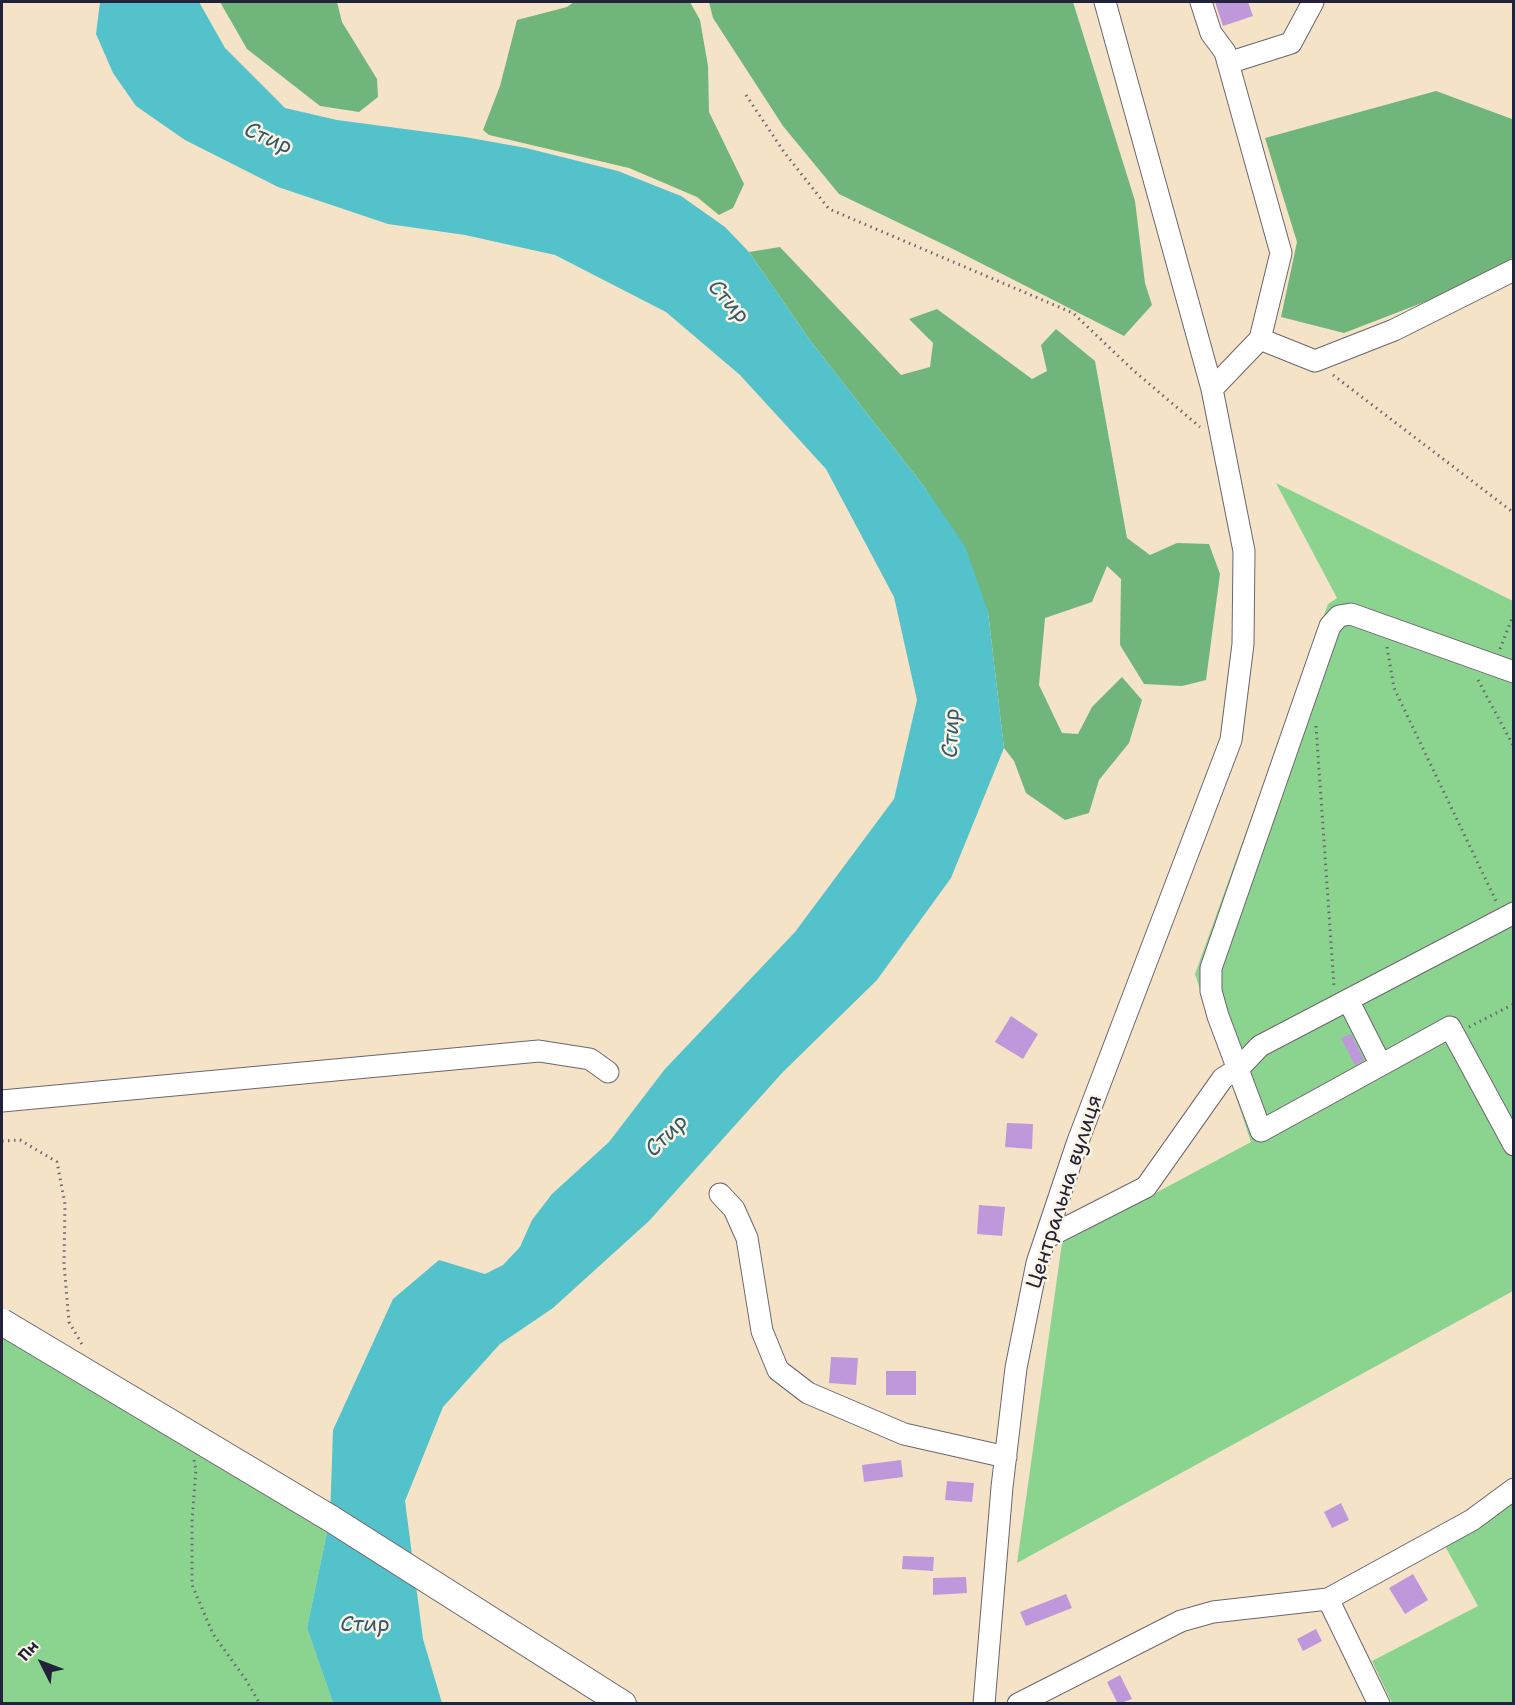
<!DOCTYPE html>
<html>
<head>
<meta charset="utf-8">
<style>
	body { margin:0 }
	#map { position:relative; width:1515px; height:1705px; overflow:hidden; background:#f5e3c8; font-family:"Shantell Sans",sans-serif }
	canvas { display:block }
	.frame { position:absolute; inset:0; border:3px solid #22223b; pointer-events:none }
	.north { position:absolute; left:12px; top:1633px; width:60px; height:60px; -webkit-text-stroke:4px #fcf5e5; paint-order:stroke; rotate:312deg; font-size:16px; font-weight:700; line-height:24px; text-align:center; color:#22223b }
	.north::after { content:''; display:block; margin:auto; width:21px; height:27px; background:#22223b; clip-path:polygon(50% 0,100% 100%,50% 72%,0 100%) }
</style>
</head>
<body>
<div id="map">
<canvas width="1515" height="1705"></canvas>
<div class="frame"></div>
<div class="north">Пн</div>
</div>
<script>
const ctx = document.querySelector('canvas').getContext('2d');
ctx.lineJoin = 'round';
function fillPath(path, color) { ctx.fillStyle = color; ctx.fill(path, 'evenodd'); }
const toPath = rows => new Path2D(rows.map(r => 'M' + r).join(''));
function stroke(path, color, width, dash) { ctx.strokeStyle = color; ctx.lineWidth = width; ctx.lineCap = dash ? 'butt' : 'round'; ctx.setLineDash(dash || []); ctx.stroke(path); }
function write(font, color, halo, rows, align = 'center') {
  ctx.font = font + ' "Shantell Sans",sans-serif'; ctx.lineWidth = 5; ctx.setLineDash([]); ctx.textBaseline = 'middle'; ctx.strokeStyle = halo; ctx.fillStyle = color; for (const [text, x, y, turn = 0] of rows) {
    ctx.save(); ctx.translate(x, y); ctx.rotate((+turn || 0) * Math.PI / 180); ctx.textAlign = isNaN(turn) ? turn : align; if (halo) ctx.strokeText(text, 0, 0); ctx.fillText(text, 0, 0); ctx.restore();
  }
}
fillPath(toPath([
	[1276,483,1513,601,1513,1291,1017,1563,1062,1243,1251,1142,1195,974,1328,604,1337,598],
	[2,1322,330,1518,307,1628,333,1703,2,1704],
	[1513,1498,1513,1703,1392,1703,1372,1661,1478,1606,1445,1546]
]), '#8bd490');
fillPath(toPath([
	[220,2,337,2,342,22,377,79,378,97,359,112,320,106,247,49],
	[574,2,690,2,700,20,708,66,709,112,744,184,733,208,719,215,697,197,629,168,489,135,483,130,500,86,517,20,567,7],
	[709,2,1073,2,1135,201,1145,283,1152,305,1124,336,951,248,839,194,783,126,713,18],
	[1436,91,1512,119,1514,123,1513,256,1510,261,1448,293,1344,333,1281,317,1297,242,1265,138],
	[780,247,901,375,930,367,933,343,909,319,937,309,1032,379,1047,371,1041,345,1056,329,1095,361,1127,538,1150,555,1177,543,1209,544,1220,574,1206,680,1182,686,1144,684,1120,645,1121,579,1107,566,1092,602,1045,618,1039,685,1062,733,1078,734,1092,707,1122,677,1142,700,1129,743,1099,780,1089,813,1065,820,1026,793,1014,761,1004,748,988,612,926,489,809,339,749,252]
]), '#70b67a');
fillPath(toPath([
	[100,2,199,2,225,48,285,108,337,120,465,137,526,148,618,171,681,196,725,227,749,252,809,339,926,489,965,546,988,612,1004,748,951,878,877,980,782,1073,649,1221,553,1308,500,1344,443,1407,405,1501,423,1639,442,1703,333,1703,307,1628,330,1518,333,1430,393,1299,439,1260,485,1274,503,1265,520,1247,532,1220,552,1194,609,1142,665,1069,795,932,894,799,917,700,894,597,826,469,740,375,666,312,555,255,465,235,388,224,278,187,185,140,136,106,113,73,96,34]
]), '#54c2ca');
fillPath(toPath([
	[1215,2,1248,2,1253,16,1223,26],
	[1011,1016,1038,1034,1023,1059,995,1042],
	[1351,1034,1364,1060,1355,1065,1341,1038],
	[1007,1123,1033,1124,1032,1149,1005,1147],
	[979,1205,1005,1207,1002,1236,977,1234],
	[831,1357,858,1358,856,1385,829,1383],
	[886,1371,916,1371,916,1395,886,1395],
	[901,1460,903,1477,864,1482,862,1465],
	[947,1481,974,1483,972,1502,945,1500],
	[1341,1503,1349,1520,1332,1528,1324,1512],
	[903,1556,934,1557,933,1571,902,1569],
	[1413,1574,1428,1600,1405,1614,1389,1588],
	[966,1577,967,1593,933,1595,933,1578],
	[1066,1594,1072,1608,1026,1626,1020,1612],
	[1316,1629,1322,1641,1303,1651,1297,1639],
	[1120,1675,1132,1699,1118,1704,1107,1682]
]), '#be98db');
const minor = toPath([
	[1201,2,1211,33,1225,52,1281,253,1260,339,1212,389],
	[1228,63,1291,43,1313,2],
	[1260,339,1315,361,1394,330,1514,270],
	[1514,672,1351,614,1339,616,1330,626,1211,968,1211,991,1218,1016,1261,1131,1450,1027,1514,1145],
	[1348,1000,1381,1065],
	[2,1101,539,1051,590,1059,608,1072],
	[720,1194,734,1209,747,1238,762,1331,778,1370,808,1393,904,1434,1006,1457],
	[1046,1238,1146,1187,1223,1078,1238,1069,1260,1046,1514,913],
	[1328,1599,1379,1704],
	[984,1704,1002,1487,1016,1368,1037,1263,1078,1141,1231,740,1243,644,1244,551,1212,389,1105,2],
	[1018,1704,1181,1621,1213,1612,1328,1599,1472,1520,1514,1489]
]);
const major = toPath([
	[330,1518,623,1704]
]);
stroke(minor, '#6c666c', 23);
stroke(major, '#6c666c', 28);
stroke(toPath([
	[746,95,784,152,829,209,1073,313,1134,371,1200,427],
	[1333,375,1514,513],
	[1387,647,1394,688,1496,901],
	[1500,649,1514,613],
	[1478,680,1514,747],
	[1316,726,1334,986],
	[1469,1027,1514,1004],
	[2,1141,20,1140,57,1162,65,1204,64,1264,69,1322,83,1346],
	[194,1460,196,1470,192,1521,192,1585,213,1634,246,1680,260,1704]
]), '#6c666c', 3, [1.5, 4.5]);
stroke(minor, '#fff', 21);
stroke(major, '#fff', 26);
const majorBridge = toPath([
	[2,1322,330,1518]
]);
stroke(majorBridge, '#6c666c', 28, []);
stroke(majorBridge, '#fff', 26);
write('21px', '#22223b', '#fcf5e5', [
	["Центральна вулиця",1065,1192,-72]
]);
write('italic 22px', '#345a6d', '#fcf5e5', [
	["Стир",268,139,23],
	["Стир",728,302,48],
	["Стир",952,733,-88],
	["Стир",667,1136,-45],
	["Стир",365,1625]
]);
</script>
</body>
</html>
